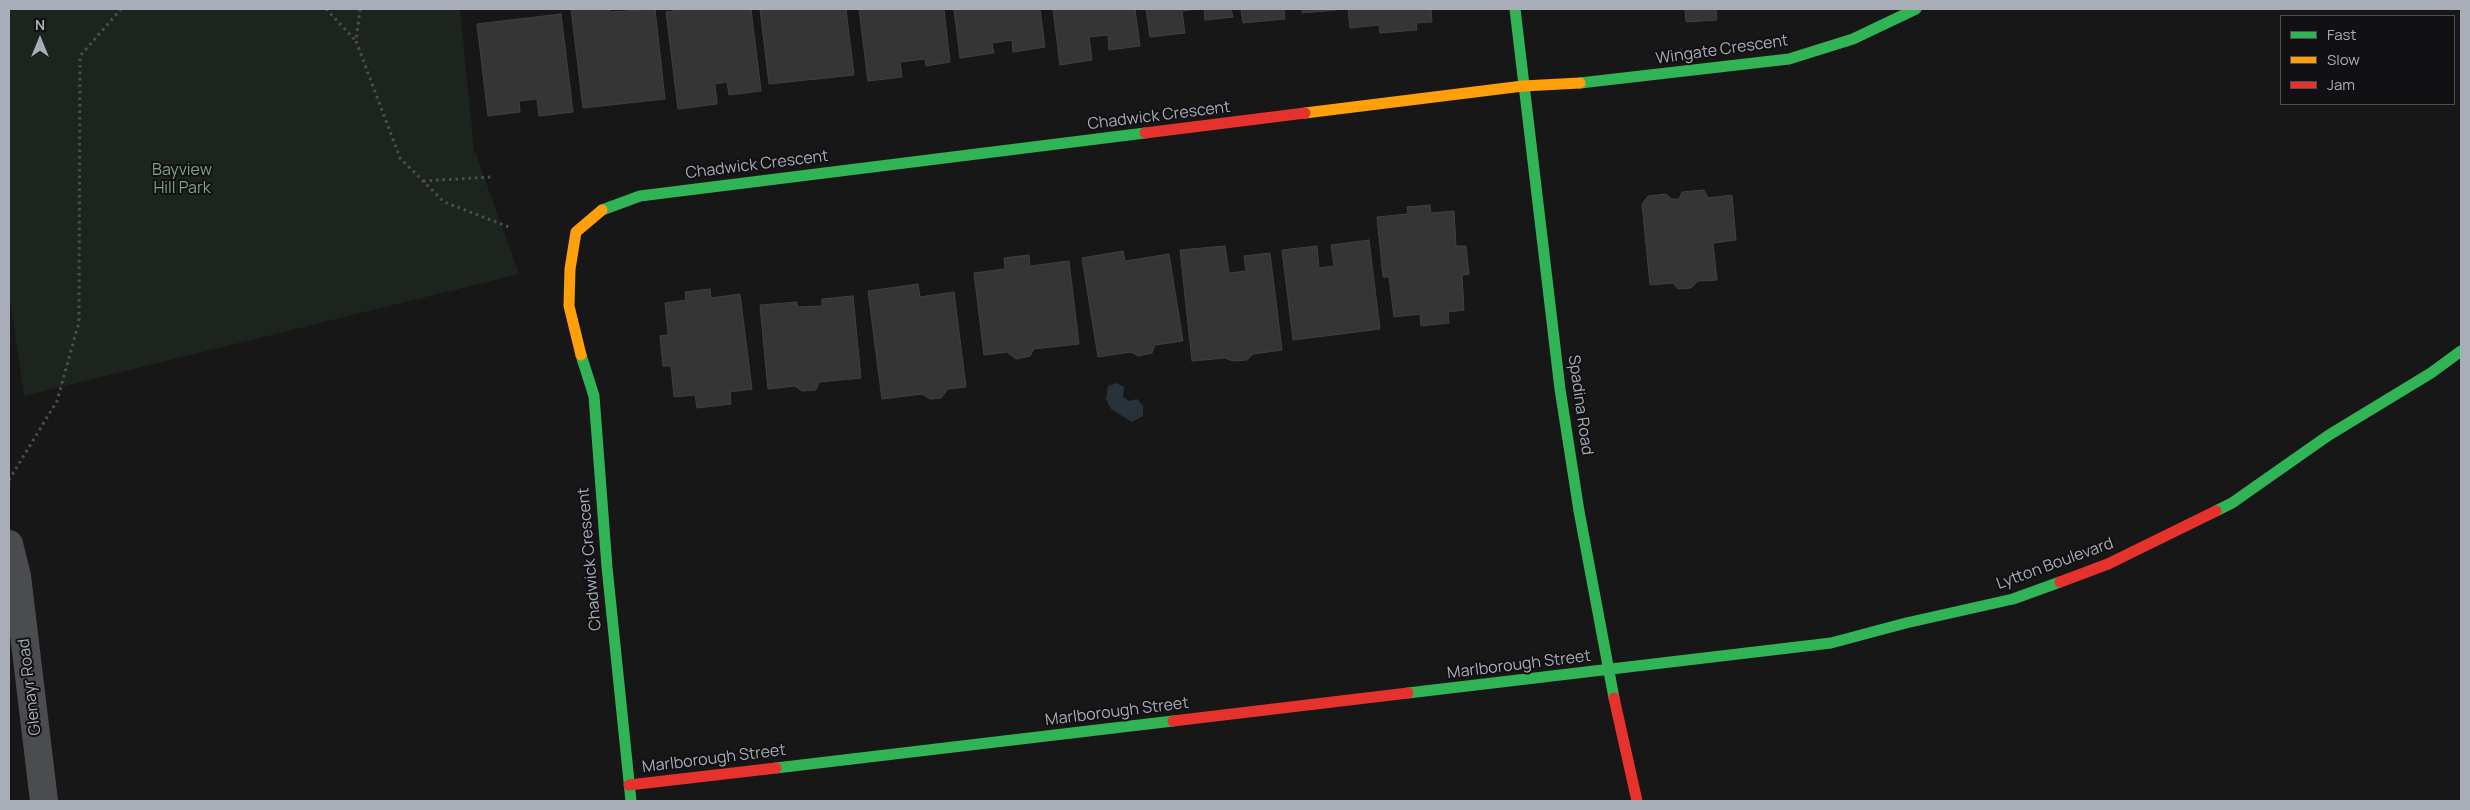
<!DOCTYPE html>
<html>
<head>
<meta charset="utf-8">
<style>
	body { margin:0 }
	#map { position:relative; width:2470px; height:810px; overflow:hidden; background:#171717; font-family:Manrope,sans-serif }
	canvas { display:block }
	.frame { position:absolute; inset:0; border:10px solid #a8adb8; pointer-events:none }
	.legend { position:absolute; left:2280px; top:15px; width:175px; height:90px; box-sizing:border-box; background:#111113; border:1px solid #4d4f55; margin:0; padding:6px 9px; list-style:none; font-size:15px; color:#a8adb8 }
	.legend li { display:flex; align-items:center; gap:10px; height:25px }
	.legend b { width:25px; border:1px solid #4d4f55 }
	.north { position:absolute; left:15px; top:15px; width:50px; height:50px; -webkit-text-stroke:4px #111113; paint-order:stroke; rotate:0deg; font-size:14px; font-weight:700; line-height:20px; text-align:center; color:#a8adb8 }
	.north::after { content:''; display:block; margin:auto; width:18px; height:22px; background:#a8adb8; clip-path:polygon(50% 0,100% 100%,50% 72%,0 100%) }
</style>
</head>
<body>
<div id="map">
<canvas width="2470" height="810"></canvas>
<div class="frame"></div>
<ul class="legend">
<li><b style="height:6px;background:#30b455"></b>Fast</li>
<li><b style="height:6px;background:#ff9f0a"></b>Slow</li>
<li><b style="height:6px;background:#e5322d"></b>Jam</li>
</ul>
<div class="north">N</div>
</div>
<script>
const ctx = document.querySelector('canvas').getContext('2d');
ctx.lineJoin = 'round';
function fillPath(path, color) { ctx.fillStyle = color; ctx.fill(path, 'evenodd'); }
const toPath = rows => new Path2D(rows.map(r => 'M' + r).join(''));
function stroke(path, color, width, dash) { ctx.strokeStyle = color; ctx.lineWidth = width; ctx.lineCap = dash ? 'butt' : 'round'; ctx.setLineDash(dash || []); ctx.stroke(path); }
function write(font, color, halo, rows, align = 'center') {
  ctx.font = font + ' Manrope,sans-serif'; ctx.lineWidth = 4; ctx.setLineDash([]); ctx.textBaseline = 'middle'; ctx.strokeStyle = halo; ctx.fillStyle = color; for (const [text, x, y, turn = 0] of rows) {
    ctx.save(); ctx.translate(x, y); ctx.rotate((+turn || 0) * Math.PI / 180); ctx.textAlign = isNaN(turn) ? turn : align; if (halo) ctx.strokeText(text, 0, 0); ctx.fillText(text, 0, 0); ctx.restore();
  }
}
fillPath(toPath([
	[9,9,460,9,474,149,519,274,24,396,9,293]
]), '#1d241e');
fillPath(toPath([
	[1116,383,1124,387,1123,397,1129,401,1137,399,1143,406,1143,416,1132,422,1111,409,1106,399,1108,386]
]), '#2a3239');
const building = toPath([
	[571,9,610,9,610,12,655,9,665,99,583,108,571,9],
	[686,9,751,9,761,91,729,95,727,82,715,84,717,104,678,109,666,12,686,9],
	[760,9,846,9,854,75,769,84,760,9],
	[859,9,944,9,950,62,926,66,925,59,900,62,902,77,868,81,859,9],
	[954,9,1040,9,1045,47,1013,52,1012,40,992,43,994,53,960,58,954,9],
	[1053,9,1135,9,1140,46,1109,50,1108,35,1089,37,1092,60,1060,65,1053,9],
	[1146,9,1198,9,1182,11,1185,33,1150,37,1146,9],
	[1204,9,1231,9,1233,17,1205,20,1204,9],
	[1241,9,1288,9,1284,9,1285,19,1243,23,1241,9],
	[1302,9,1337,9,1337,10,1302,13,1302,9],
	[1348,9,1431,9,1432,22,1416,23,1417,30,1380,33,1379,25,1350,28,1348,9],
	[1685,9,1716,9,1717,20,1686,22,1685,9],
	[561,14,573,112,539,116,537,99,519,101,520,112,488,116,477,24,561,14],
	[1704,190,1708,198,1732,195,1736,240,1713,243,1717,280,1698,281,1691,288,1678,289,1673,283,1650,285,1642,204,1648,196,1666,194,1671,199,1679,199,1682,192,1704,190],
	[1430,205,1431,213,1454,211,1456,246,1466,246,1469,274,1462,275,1464,310,1448,312,1449,323,1421,326,1420,314,1394,317,1389,277,1383,277,1377,217,1408,214,1407,207,1430,205],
	[1369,240,1380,329,1293,340,1282,250,1317,246,1319,268,1334,266,1331,245,1369,240],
	[1225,246,1229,273,1246,271,1244,256,1270,253,1282,350,1253,354,1247,360,1233,361,1225,358,1192,361,1180,250,1225,246],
	[1123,251,1125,261,1169,254,1183,341,1155,345,1152,353,1138,356,1131,352,1098,357,1082,258,1123,251],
	[1029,255,1030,266,1069,261,1079,344,1034,349,1030,356,1016,359,1007,352,984,355,974,273,1005,269,1004,258,1029,255],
	[918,284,920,297,954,292,966,387,948,389,941,398,930,399,922,394,882,399,868,291,918,284],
	[710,289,711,298,740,294,752,389,730,392,731,404,697,408,695,395,674,397,671,366,663,366,660,336,668,335,665,303,686,300,685,292,710,289],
	[853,296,861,378,819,382,816,390,802,391,795,386,768,389,760,305,797,302,798,307,822,306,822,299,853,296]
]);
fillPath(building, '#353536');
stroke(building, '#3f4043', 1);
stroke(toPath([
	[326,9,356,41],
	[360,9,356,41,400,158,444,202,509,227],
	[423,181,492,177],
	[9,480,57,401,79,322,80,56,121,9]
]), '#4d4e52', 3, [2.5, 4]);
stroke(toPath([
	[9,544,17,576,44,801]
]), '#4b4c50', 28);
stroke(toPath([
	[1515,9,1560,389,1579,511,1614,698],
	[1580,83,1789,59,1853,39,1916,9],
	[602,210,640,196,1145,133],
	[581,355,594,396,607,567,631,801],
	[2216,511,2232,503,2329,435,2431,373,2461,351],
	[1408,693,1831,643,1906,623,2013,599,2060,582],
	[776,768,1173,721]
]), '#30b455', 11);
stroke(toPath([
	[1305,113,1523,86,1580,83],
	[581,355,569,306,570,269,576,232,602,210]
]), '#ff9f0a', 11);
stroke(toPath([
	[1145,133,1305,113],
	[2060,582,2108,564,2216,511],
	[1614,698,1637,801],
	[1173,721,1408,693],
	[629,785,776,768]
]), '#e5322d', 11);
write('16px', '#a8adb8', '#111113', [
	["Wingate Crescent",1722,50,-8],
	["Chadwick Crescent",1159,116,-7],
	["Chadwick Crescent",757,165,-7],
	["Spadina Road",1580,405,82],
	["Chadwick Crescent",590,559,-95],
	["Lytton Boulevard",2055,564,-20],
	["Marlborough Street",1519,665,-7],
	["Glenayr Road",30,687,-97],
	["Marlborough Street",1117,712,-7],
	["Marlborough Street",714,759,-7]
]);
write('16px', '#7fa381', '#111113', [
	["Bayview",182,171],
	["Hill Park",182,189]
]);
</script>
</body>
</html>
